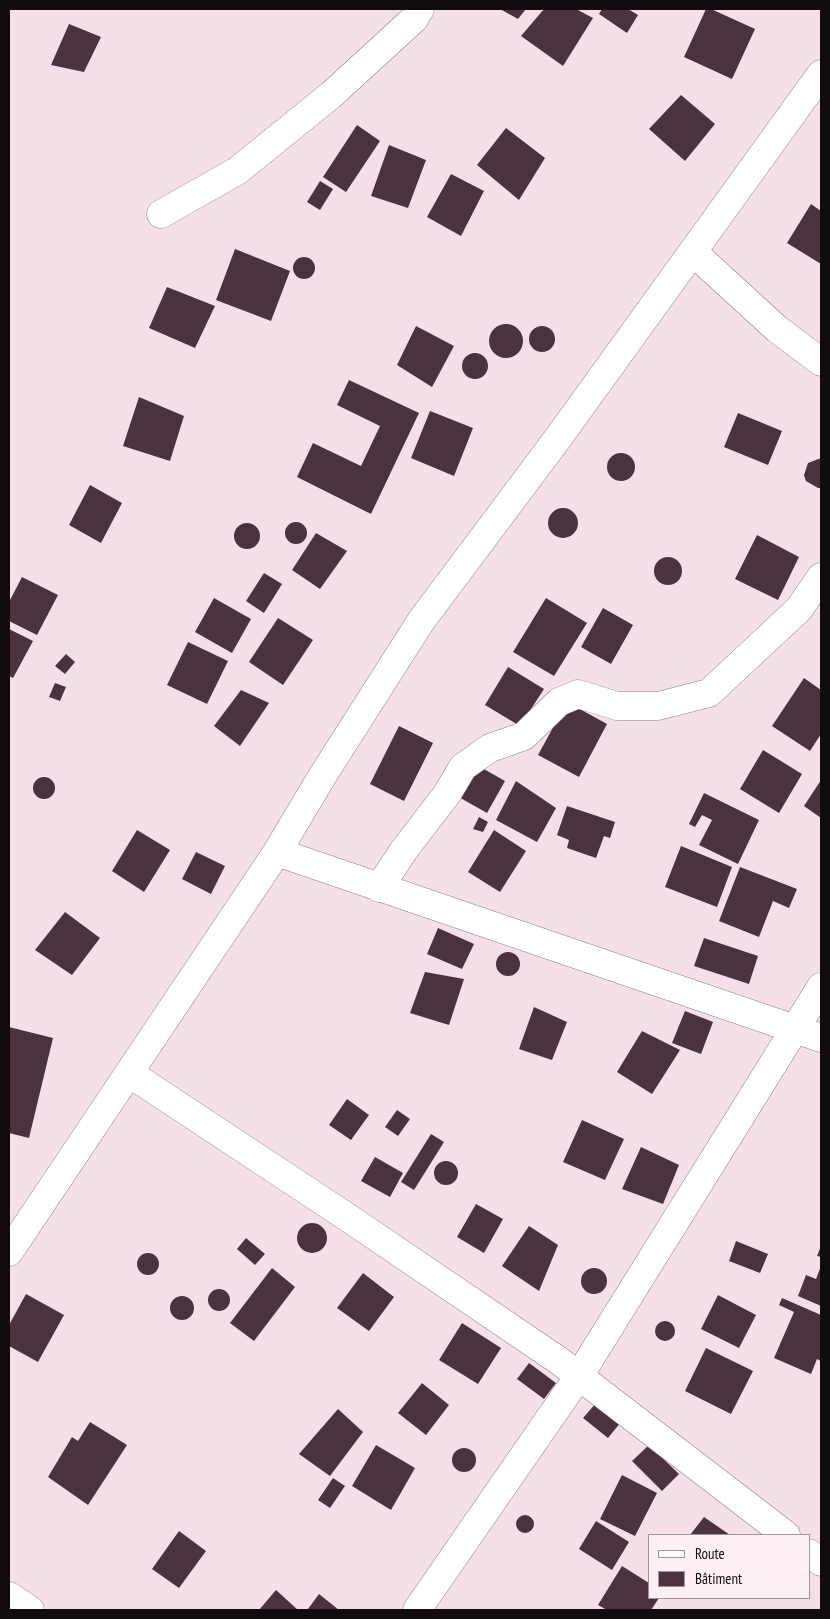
<!DOCTYPE html>
<html>
<head>
<meta charset="utf-8">
<style>
	body { margin:0 }
	#map { position:relative; width:830px; height:1619px; overflow:hidden; background:#f5e0e9; font-family:"PT Sans Narrow",sans-serif }
	canvas { display:block }
	.frame { position:absolute; inset:0; border:10px solid #120b0e; pointer-events:none }
	.legend { position:absolute; left:648px; top:1534px; width:162px; height:65px; box-sizing:border-box; background:#fdf0f5; border:1px solid #9f9499; margin:0; padding:6px 9px; list-style:none; font-size:15px; color:#120b0e }
	.legend li { display:flex; align-items:center; gap:10px; height:25px }
	.legend b { width:25px; border:1px solid #9f9499 }
</style>
</head>
<body>
<div id="map">
<canvas width="830" height="1619"></canvas>
<div class="frame"></div>
<ul class="legend">
<li><b style="height:6px;background:#fff"></b>Route</li>
<li><b style="height:14px;background:#4b323e"></b>Bâtiment</li>
</ul>
</div>
<script>
const ctx = document.querySelector('canvas').getContext('2d');
ctx.lineJoin = 'round';
function fillPath(path, color) { ctx.fillStyle = color; ctx.fill(path, 'evenodd'); }
const toPath = rows => new Path2D(rows.map(r => 'M' + r).join(''));
function stroke(path, color, width, dash) { ctx.strokeStyle = color; ctx.lineWidth = width; ctx.lineCap = dash ? 'butt' : 'round'; ctx.setLineDash(dash || []); ctx.stroke(path); }
fillPath(toPath([
	[500,9,526,9,518,19],
	[544,9,576,9,593,18,563,66,521,36],
	[602,9,628,9,638,15,627,33,599,14],
	[706,9,711,9,755,29,732,79,684,57],
	[69,24,101,37,84,72,51,65],
	[681,95,715,124,685,161,649,129],
	[357,125,380,141,346,192,323,177],
	[506,128,545,158,519,200,477,165],
	[389,145,426,160,408,208,371,196],
	[451,174,484,191,461,236,427,217],
	[320,181,333,189,320,210,307,202],
	[811,204,821,211,821,264,787,243],
	[235,249,290,271,271,321,216,300],
	'293 268a11 11 0 1 1 22 0a11 11 0 1 1-22 0Z',
	[167,287,215,306,195,348,149,328],
	'489 341a17 17 0 1 1 34 0a17 17 0 1 1-34 0Z',
	'529 339a13 13 0 1 1 26 0a13 13 0 1 1-26 0Z',
	[416,326,454,346,432,387,397,365],
	'462 366a13 13 0 1 1 26 0a13 13 0 1 1-26 0Z',
	[349,380,419,413,371,514,297,477,313,443,361,466,380,426,337,405],
	[139,397,184,416,170,461,123,446],
	[430,411,473,428,454,476,411,458],
	[738,413,782,431,768,465,724,447],
	'607 467a14 14 0 1 1 28 0a14 14 0 1 1-28 0Z',
	[821,458,821,488,818,488,806,481,804,475,808,463],
	[90,485,122,503,101,543,69,525],
	'548 523a15 15 0 1 1 30 0a15 15 0 1 1-30 0Z',
	'285 533a11 11 0 1 1 22 0a11 11 0 1 1-22 0Z',
	'234 536a13 13 0 1 1 26 0a13 13 0 1 1-26 0Z',
	[316,533,347,551,320,589,292,570],
	[757,535,799,557,778,600,735,579],
	'654 571a14 14 0 1 1 28 0a14 14 0 1 1-28 0Z',
	[264,573,282,584,264,613,246,601],
	[22,577,58,595,37,635,9,621,9,602],
	[214,598,251,619,232,653,195,632],
	[546,598,587,623,554,676,513,652],
	[603,608,633,625,611,664,581,647],
	[278,618,313,640,283,685,249,662],
	[9,629,33,641,13,678,9,676],
	[188,642,228,661,207,704,167,685],
	[66,654,75,662,65,674,55,666],
	[508,667,544,689,520,726,485,705],
	[804,678,821,690,821,734,810,751,772,726],
	[55,683,66,687,60,701,49,697],
	[241,690,269,703,240,746,214,726],
	[567,702,607,724,579,777,538,755],
	[399,726,433,743,404,801,370,784],
	[763,750,802,774,779,813,740,789],
	[475,764,505,781,487,813,457,796],
	'33 788a11 11 0 1 1 22 0a11 11 0 1 1-22 0Z',
	[821,780,821,818,804,806],
	[516,781,556,808,537,842,496,820],
	[704,793,759,820,738,864,699,845,712,820,702,815,695,827,689,824],
	[567,806,615,822,610,838,604,836,596,858,567,848,569,840,557,835],
	[479,817,488,822,483,832,473,829],
	[137,830,170,850,144,892,112,871],
	[494,830,526,851,500,892,468,872],
	[681,846,732,867,717,907,665,887],
	[196,852,225,866,211,894,182,879],
	[740,867,797,889,789,908,773,901,759,937,719,921],
	[65,912,100,938,72,975,35,950],
	[438,928,474,944,462,969,427,954],
	[704,938,758,956,749,984,694,966],
	'496 964a12 12 0 1 1 24 0a12 12 0 1 1-24 0Z',
	[425,972,464,979,449,1025,410,1013],
	[534,1007,567,1022,552,1060,519,1049],
	[685,1011,713,1022,701,1054,672,1043],
	[9,1027,53,1038,29,1138,9,1133],
	[642,1031,680,1050,652,1094,617,1072],
	[347,1099,369,1115,351,1140,329,1125],
	[397,1110,410,1119,398,1136,385,1127],
	[582,1120,624,1139,605,1180,563,1162],
	[431,1134,444,1142,414,1190,401,1182],
	[641,1147,679,1165,663,1204,622,1189],
	[375,1157,403,1173,390,1197,361,1181],
	'434 1173a12 12 0 1 1 24 0a12 12 0 1 1-24 0Z',
	[476,1204,503,1219,484,1253,457,1237],
	'297 1238a15 15 0 1 1 30 0a15 15 0 1 1-30 0Z',
	[529,1226,558,1245,539,1291,502,1266],
	[246,1238,265,1254,255,1265,237,1249],
	[736,1241,768,1254,760,1273,729,1261],
	[821,1246,821,1257,817,1256],
	'137 1264a11 11 0 1 1 22 0a11 11 0 1 1-22 0Z',
	[821,1266,821,1306,798,1296,806,1275,816,1279],
	'581 1281a13 13 0 1 1 26 0a13 13 0 1 1-26 0Z',
	[272,1268,295,1287,254,1341,230,1323],
	[363,1273,394,1297,369,1331,337,1308],
	'208 1300a11 11 0 1 1 22 0a11 11 0 1 1-22 0Z',
	[26,1294,64,1315,38,1362,9,1346,9,1325],
	[718,1295,756,1315,739,1348,701,1329],
	'170 1308a12 12 0 1 1 24 0a12 12 0 1 1-24 0Z',
	[782,1298,821,1315,821,1361,817,1359,811,1374,774,1358,794,1312,779,1305],
	'655 1331a10 10 0 1 1 20 0a10 10 0 1 1-20 0Z',
	[462,1323,501,1348,478,1384,439,1360],
	[706,1348,753,1371,731,1414,685,1391],
	[529,1363,556,1383,544,1399,517,1379],
	[422,1383,449,1405,426,1435,398,1413],
	[597,1402,621,1422,608,1438,583,1418],
	[338,1409,363,1432,330,1476,299,1454],
	[90,1422,127,1445,88,1505,48,1477,72,1437,78,1441],
	[376,1445,415,1468,391,1510,352,1486],
	[649,1445,679,1474,662,1491,632,1461],
	'452 1460a12 12 0 1 1 24 0a12 12 0 1 1-24 0Z',
	[622,1475,657,1493,635,1536,600,1519],
	[333,1478,345,1486,330,1508,318,1500],
	'516 1524a9 9 0 1 1 18 0a9 9 0 1 1-18 0Z',
	[704,1517,730,1535,690,1535],
	[596,1521,629,1542,612,1570,579,1549],
	[179,1531,206,1551,179,1588,152,1569],
	[622,1566,649,1583,649,1598,659,1598,651,1610,607,1610,598,1605],
	[276,1590,298,1610,259,1610],
	[319,1594,339,1610,310,1610,308,1609]
]), '#4b323e');
const street = toPath([
	[161,214,237,171,331,95,414,19,420,9],
	[693,252,777,329,821,362],
	[277,852,821,1038],
	[379,888,404,850,447,794,463,767,490,748,524,736,559,702,578,694,617,706,658,706,709,693,799,609,821,577],
	[129,1073,347,1217,558,1360,786,1535],
	[9,1252,277,852,323,775,421,621,558,438,821,74],
	[809,1553,821,1562],
	[9,1596,30,1610],
	[417,1610,579,1376,821,987]
]);
stroke(street, '#8f7c85', 29);
stroke(street, '#fff', 28);
</script>
</body>
</html>
